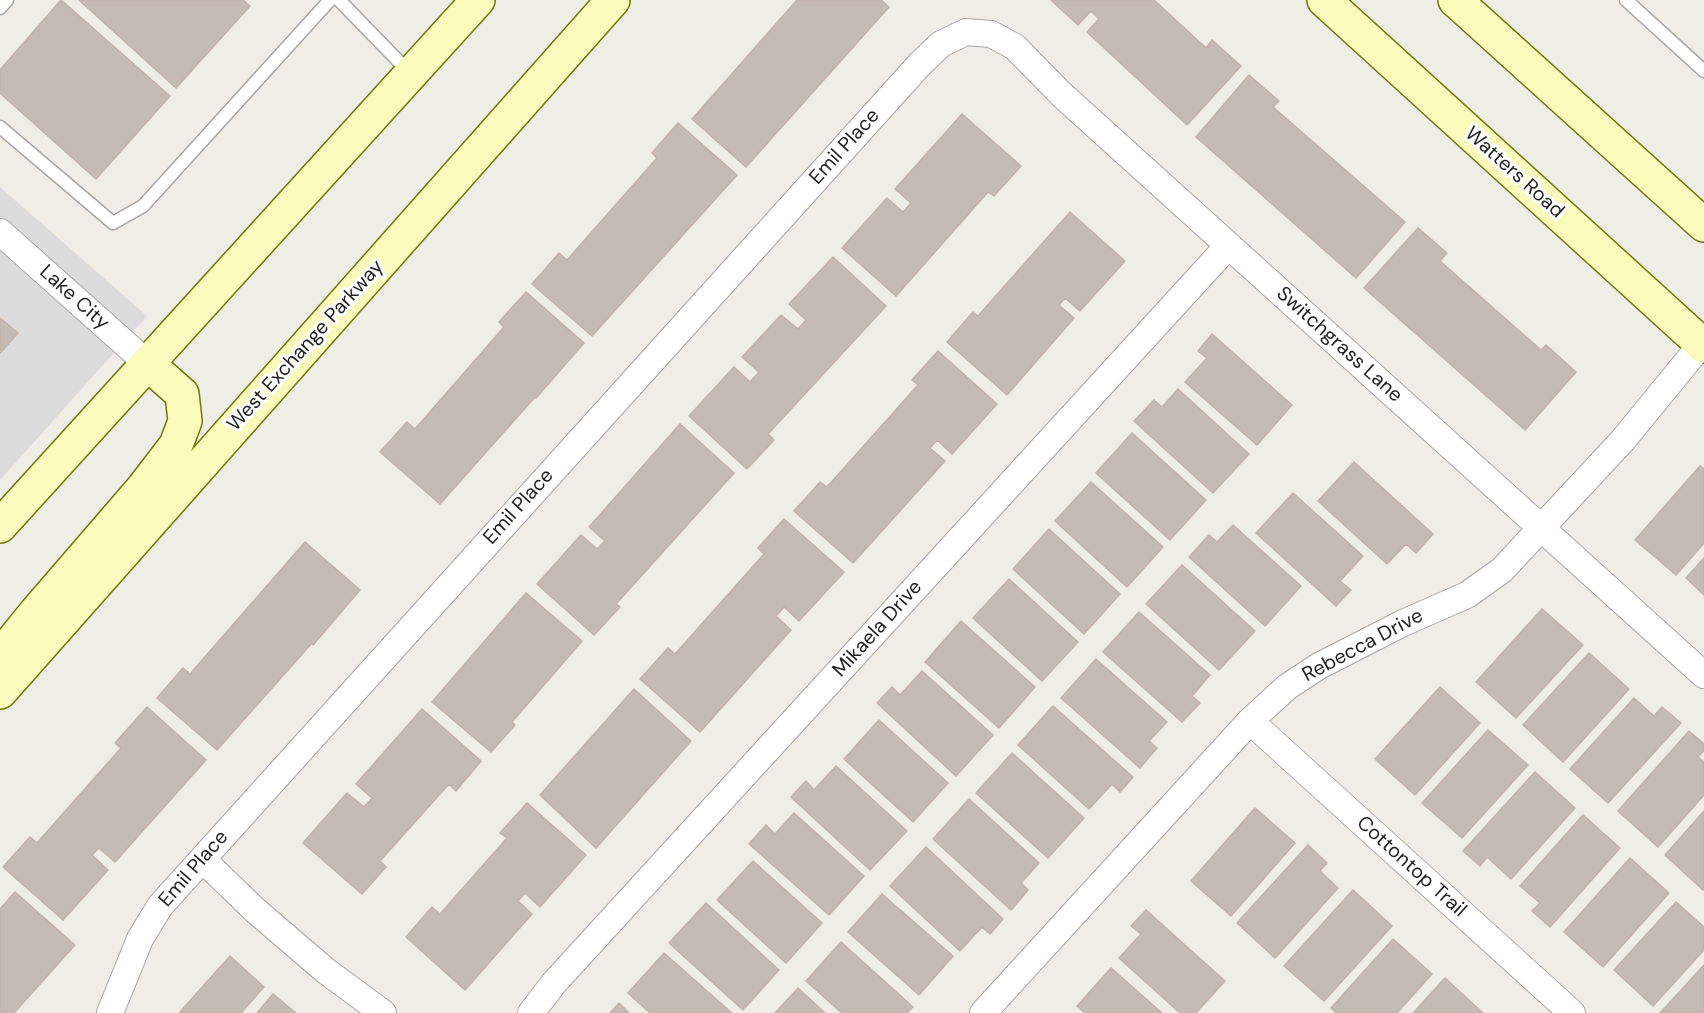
<!DOCTYPE html>
<html>
<head>
<meta charset="utf-8">
<style>
	body { margin:0 }
	canvas { display:block; background:#f0ece6 }
</style>
</head>
<body>
<canvas width="1704" height="1013"></canvas>
<script>
const ctx = document.querySelector('canvas').getContext('2d');
ctx.lineJoin = 'round';
function fillPath(path, color) { ctx.fillStyle = color; ctx.fill(path, 'evenodd'); }
const toPath = rows => new Path2D(rows.map(r => 'M' + r).join(''));
function stroke(path, color, width, dash) { ctx.strokeStyle = color; ctx.lineWidth = width; ctx.lineCap = dash ? 'butt' : 'round'; ctx.setLineDash(dash || []); ctx.stroke(path); }
function write(font, color, halo, rows, align = 'center') {
  ctx.font = font + ' "DM Sans",sans-serif'; ctx.lineWidth = 6; ctx.setLineDash([]); ctx.textBaseline = 'middle'; ctx.strokeStyle = halo; ctx.fillStyle = color; for (const [text, x, y, turn = 0] of rows) {
    ctx.save(); ctx.translate(x, y); ctx.rotate((+turn || 0) * Math.PI / 180); ctx.textAlign = isNaN(turn) ? turn : align; if (halo) ctx.strokeText(text, 0, 0); ctx.fillText(text, 0, 0); ctx.restore();
  }
}
fillPath(toPath([
	[0,187,147,316,0,480]
]), '#dddcdc');
const building = toPath([
	[61,0,170,96,96,179,0,93,0,70,61,0],
	[79,0,243,0,250,6,176,88,79,0],
	[797,0,881,0,889,7,746,167,692,119,797,0],
	[1051,0,1154,0,1206,48,1212,40,1241,66,1187,125,1087,32,1099,19,1091,11,1078,25,1051,0],
	[1249,75,1279,101,1273,107,1405,222,1356,278,1196,137,1249,75],
	[962,114,1021,166,994,196,988,192,896,296,842,248,887,198,903,212,911,203,895,189,962,114],
	[678,123,737,175,592,336,532,284,559,253,567,260,657,158,652,153,678,123],
	[1070,212,1125,261,1080,311,1065,298,1059,305,1074,318,1007,395,947,342,973,312,978,316,1070,212],
	[1418,228,1447,253,1440,261,1541,350,1546,345,1576,372,1525,430,1364,288,1418,228],
	[833,257,886,306,768,434,774,440,747,469,689,416,734,367,750,382,759,372,742,357,781,315,798,329,806,320,789,304,833,257],
	[526,292,584,343,536,398,535,397,440,504,380,452,407,422,415,429,504,327,499,322,526,292],
	[0,318,18,333,0,353,0,318],
	[1212,334,1292,405,1257,445,1185,382,1207,358,1198,351,1212,334],
	[938,351,997,404,952,454,937,440,930,448,945,461,853,563,794,511,820,482,827,487,918,385,912,380,938,351],
	[1178,389,1249,454,1213,493,1134,421,1154,400,1162,407,1178,389],
	[680,424,734,473,616,604,620,607,594,635,537,584,581,535,597,549,605,541,589,527,680,424],
	[1132,433,1206,500,1170,540,1096,473,1132,433],
	[1354,462,1433,534,1416,553,1406,544,1387,564,1318,501,1354,462],
	[1700,466,1704,469,1704,543,1676,575,1635,540,1700,466],
	[1091,482,1163,547,1127,587,1055,521,1091,482],
	[1293,493,1363,556,1340,581,1351,590,1336,606,1256,533,1293,493],
	[784,519,844,572,799,621,784,607,776,616,791,630,700,732,640,679,668,648,675,654,764,554,758,548,784,519],
	[1233,525,1301,586,1265,626,1189,557,1209,535,1217,542,1233,525],
	[1049,529,1120,594,1084,634,1013,569,1049,529],
	[305,542,360,590,313,645,312,643,217,750,157,698,183,668,190,674,305,542],
	[1704,558,1704,595,1686,578,1704,558],
	[1182,565,1255,631,1219,670,1146,604,1182,565],
	[1009,579,1078,642,1042,681,973,618,1009,579],
	[526,593,582,641,512,722,515,725,491,752,432,702,526,593],
	[1542,609,1583,645,1516,718,1476,682,1542,609],
	[1139,612,1210,675,1192,696,1200,703,1182,722,1103,652,1139,612],
	[961,621,1035,687,999,728,925,662,961,621],
	[1589,653,1629,689,1563,762,1523,725,1589,653],
	[1096,659,1167,722,1149,741,1157,748,1140,768,1061,698,1096,659],
	[922,671,993,735,956,776,877,703,892,687,900,695,922,671],
	[1440,687,1480,723,1415,795,1375,759,1440,687],
	[634,689,691,741,596,848,540,795,634,689],
	[1634,698,1654,716,1662,707,1681,723,1608,803,1570,769,1634,698],
	[1053,706,1133,777,1120,792,1112,784,1089,809,1018,745,1053,706],
	[147,707,206,760,115,862,99,848,92,855,108,870,63,920,3,867,30,837,37,843,121,748,115,743,147,707],
	[422,709,481,761,456,791,449,784,380,861,386,867,362,894,303,843,347,793,364,807,372,798,356,784,422,709],
	[879,720,948,783,913,822,844,759,879,720],
	[1488,730,1528,765,1462,838,1422,803,1488,730],
	[1689,731,1704,744,1704,750,1698,757,1704,762,1704,795,1658,847,1618,811,1689,731],
	[1012,753,1084,818,1048,858,976,793,1012,753],
	[836,766,907,831,870,870,791,797,806,781,814,790,836,766],
	[1535,772,1575,808,1511,879,1487,857,1480,866,1463,851,1535,772],
	[969,799,1039,863,1021,883,1028,890,1011,910,933,839,969,799],
	[527,803,586,855,540,907,525,893,518,901,532,914,465,990,406,937,432,907,440,914,507,838,500,833,527,803],
	[1255,808,1295,843,1231,916,1191,881,1255,808],
	[1704,811,1704,889,1703,890,1665,855,1704,811],
	[794,813,864,876,829,915,749,844,766,825,775,834,794,813],
	[1583,815,1620,848,1550,927,1532,911,1540,903,1520,886,1583,815],
	[1308,845,1327,863,1320,871,1338,888,1275,958,1237,923,1308,845],
	[926,847,1003,919,990,934,982,927,960,951,890,886,926,847],
	[1630,858,1669,893,1603,967,1564,932,1630,858],
	[753,861,822,923,786,963,717,900,753,861],
	[1353,890,1392,926,1324,1001,1284,966,1353,890],
	[15,892,75,945,14,1013,0,1013,0,909,15,892],
	[882,894,953,956,919,995,848,932,882,894],
	[1676,902,1704,927,1704,950,1653,1006,1614,970,1676,902],
	[706,903,779,970,743,1010,669,943,706,903],
	[1146,910,1225,981,1196,1013,1180,1013,1119,958,1141,934,1131,926,1146,910],
	[1393,939,1432,974,1397,1013,1336,1013,1331,1008,1393,939],
	[841,942,913,1007,907,1013,842,1013,806,981,841,942],
	[664,953,732,1013,650,1013,628,993,664,953],
	[230,956,264,987,241,1013,179,1013,230,956],
	[1704,965,1704,1013,1660,1013,1704,965],
	[1111,968,1162,1013,1085,1013,1077,1006,1111,968],
	[1445,978,1483,1013,1413,1013,1445,978],
	[798,988,825,1013,775,1013,798,988],
	[273,994,296,1013,257,1013,273,994],
	[619,1003,629,1013,610,1013,619,1003]
]);
fillPath(building, '#c5bbb5');
stroke(building, '#c2b2a8', 1.5);
const service = toPath([
	[339,0,410,73],
	[1626,0,1704,71],
	[0,8,7,0],
	[0,127,113,223,143,206,330,0]
]);
const minor = toPath([
	[0,232,148,364],
	[1250,721,1572,1013],
	[203,860,256,911,326,971,383,1013],
	[110,1013,140,939,160,906,920,64,941,44,966,32,991,34,1015,47,1061,94,1704,675],
	[531,1013,554,983,1228,246],
	[983,1013,1250,721,1287,687,1319,666,1403,623,1467,595,1502,570,1623,440,1704,341]
]);
const secondary = toPath([
	[1324,0,1704,346],
	[1455,0,1704,225],
	[0,526,478,0],
	[0,664,6,649,36,612,143,488,176,445,185,421,182,394,148,364],
	[0,692,613,0]
]);
stroke(service, '#a6a6a6', 15);
stroke(minor, '#a6a6a6', 28);
stroke(secondary, '#717805', 36);
stroke(service, '#fff', 12);
stroke(minor, '#fff', 26);
stroke(secondary, '#fafaba', 33);
write('20px', '#1f1f1f', '#fff', [
	["Emil Place",845,147,-48],
	["Watters Road",1514,173,42],
	["Lake City",74,298,42],
	["Switchgrass Lane",1339,345,42],
	["West Exchange Parkway",306,346,-48],
	["Emil Place",519,507,-48],
	["Mikaela Drive",878,629,-48],
	["Rebecca Drive",1363,646,-28],
	["Cottontop Trail",1411,867,42],
	["Emil Place",194,869,-49]
]);
</script>
</body>
</html>
